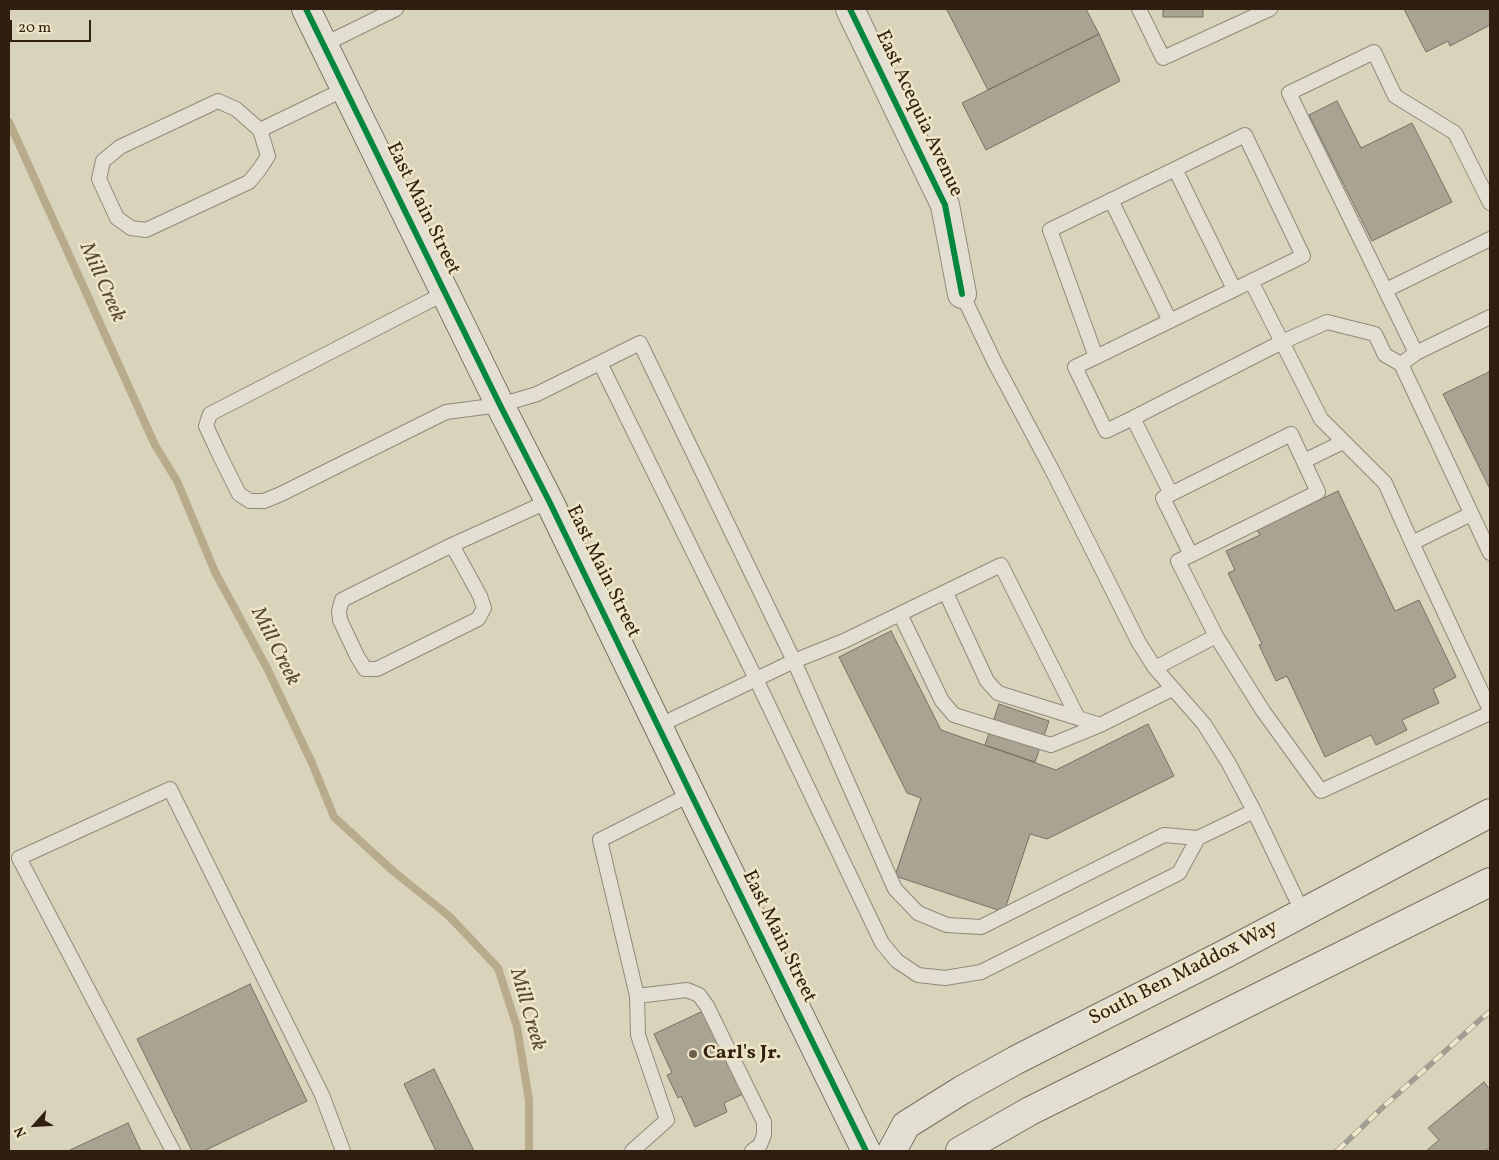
<!DOCTYPE html>
<html>
<head>
<meta charset="utf-8">
<style>
	body { margin:0 }
	#map { position:relative; width:1499px; height:1160px; overflow:hidden; background:#dad3bb; font-family:Vollkorn,serif }
	canvas { display:block }
	.frame { position:absolute; inset:0; border:10px solid #301f0f; pointer-events:none }
	.north { position:absolute; left:10px; top:1100px; width:50px; height:50px; -webkit-text-stroke:4px #efe6ca; paint-order:stroke; rotate:244deg; font-size:14px; font-weight:700; line-height:20px; text-align:center; color:#301f0f }
	.north::after { content:''; display:block; margin:auto; width:18px; height:22px; background:#301f0f; clip-path:polygon(50% 0,100% 100%,50% 72%,0 100%) }
	.scale { position:absolute; left:10px; top:20px; width:81px; height:22px; box-sizing:border-box; border:2px solid #301f0f; border-top:0; padding-left:6px; font-size:15px; line-height:18px; white-space:nowrap; color:#301f0f; -webkit-text-stroke:4px #efe6ca; paint-order:stroke }
</style>
</head>
<body>
<div id="map">
<canvas width="1499" height="1160"></canvas>
<div class="frame"></div>
<div class="north">N</div>
<div class="scale">20 m</div>
</div>
<script>
const ctx = document.querySelector('canvas').getContext('2d');
ctx.lineJoin = 'round';
const toPath = rows => new Path2D(rows.map(r => 'M' + r).join(''));
function stroke(path, color, width, dash) { ctx.strokeStyle = color; ctx.lineWidth = width; ctx.lineCap = dash ? 'butt' : 'round'; ctx.setLineDash(dash || []); ctx.stroke(path); }
function fillPath(path, color) { ctx.fillStyle = color; ctx.fill(path, 'evenodd'); }
function write(font, color, halo, rows, align = 'center') {
  ctx.font = font + ' Vollkorn,serif'; ctx.lineWidth = 5; ctx.setLineDash([]); ctx.textBaseline = 'middle'; ctx.strokeStyle = halo; ctx.fillStyle = color; for (const [text, x, y, turn = 0] of rows) {
    ctx.save(); ctx.translate(x, y); ctx.rotate((+turn || 0) * Math.PI / 180); ctx.textAlign = isNaN(turn) ? turn : align; if (halo) ctx.strokeText(text, 0, 0); ctx.fillText(text, 0, 0); ctx.restore();
  }
}
stroke(toPath([
	[9,122,155,445,177,481,215,572,267,668,312,763,334,817,393,871,449,916,498,968,517,1027,529,1100,529,1151]
]), '#b8ab8c', 8);
const building = toPath([
	[950,9,1086,9,1099,34,988,90,947,10,950,9],
	[1163,9,1203,9,1203,17,1163,17,1163,9],
	[1404,9,1490,9,1490,25,1450,46,1448,41,1426,52,1404,9],
	[1099,34,1120,81,986,150,962,103,1099,34],
	[1337,101,1361,148,1412,123,1452,202,1372,241,1309,115,1337,101],
	[1489,372,1490,374,1490,489,1443,394,1489,372],
	[1338,491,1395,611,1419,600,1456,677,1433,689,1439,703,1402,720,1407,730,1376,745,1371,735,1325,757,1287,676,1276,681,1259,645,1262,644,1228,573,1235,570,1226,551,1260,535,1257,530,1338,491],
	[891,631,941,730,1056,770,1148,724,1174,776,1047,839,1030,834,1004,912,895,876,921,798,907,793,839,657,891,631],
	[999,704,1049,721,1035,762,985,745,999,704],
	[250,984,307,1101,204,1151,192,1151,137,1039,250,984],
	[703,1011,743,1094,724,1103,727,1112,695,1127,681,1096,678,1098,667,1075,672,1073,654,1034,703,1011],
	[434,1069,474,1151,436,1151,404,1084,434,1069],
	[1484,1082,1490,1090,1490,1147,1485,1151,1426,1151,1439,1140,1428,1128,1484,1082],
	[128,1123,141,1151,68,1151,128,1123]
]);
fillPath(building, '#a8a392');
stroke(building, '#767062', 1);
const lane = toPath([
	[1139,9,1163,58,1270,9],
	[323,45,396,9],
	[260,130,268,156,259,170,249,182,146,230,131,228,117,218,99,179,103,161,120,147,218,101,236,109,260,130,345,89],
	[1175,169,1234,289],
	[1111,200,1170,321],
	[1386,290,1490,239],
	[445,293,210,414,206,426,220,456,239,494,250,501,264,501,281,494,446,412,500,405,537,394,640,343,794,661,895,889,918,913,947,925,981,927,1164,835,1198,838],
	[962,294,995,363,1052,470,1139,643,1155,668,1204,724,1228,762,1254,811,1303,913],
	[1490,317,1416,353,1401,364,1490,553],
	[1416,353,1289,93,1374,52,1395,96,1455,133,1490,203],
	[1096,357,1303,256,1245,135,1050,230,1096,357,1075,367,1106,431,1133,418,1171,494],
	[600,363,756,679,882,943,897,961,918,975,945,978,981,972,1179,873,1198,838,1254,811],
	[1401,364,1385,355,1375,334,1327,322,1282,342,1321,419,1385,483,1412,543],
	[1133,418,1282,342,1251,281],
	[1304,461,1343,442],
	[1471,514,1412,543,1490,710],
	[452,545,480,596,484,608,478,619,377,669,365,669,357,656,340,620,339,611,342,600,452,545,549,501],
	[1191,555,1163,498,1291,434,1318,492,1191,555,1178,561,1216,636],
	[946,593,987,681,998,693,1078,718],
	[900,614,942,701,954,715,1051,745,1100,725],
	[1155,668,1216,636,1263,711,1321,791,1490,713],
	[658,726,794,661,844,641,1001,565,1078,718,1100,725,1172,689],
	[637,996,687,990,699,995,707,1006,764,1122,764,1135,760,1145,752,1151],
	[173,1151,19,858,170,789,322,1095,343,1151],
	[632,1151,667,1120,638,1035,637,996,600,840,691,794]
]);
const street = toPath([
	[850,9,945,205,962,294]
]);
const secondary = toPath([
	[306,9,500,405,549,501,691,794,866,1151],
	[892,1151,906,1125,962,1090,1016,1060,1225,954,1490,813],
	[960,1151,1030,1111,1490,882]
]);
stroke(lane, '#8f897a', 16);
stroke(street, '#8f897a', 30);
stroke(secondary, '#767062', 30);
stroke(lane, '#e2ded2', 14);
stroke(street, '#e2ded2', 28);
stroke(secondary, '#e2ded2', 28);
const rail = toPath([
	[1337,1151,1382,1108,1482,1018,1490,1012]
]);
stroke(rail, '#a19d92', 5.5);
stroke(rail, '#efe6ca', 4, [11]);
stroke(toPath([
	[306,9,500,405,549,501,691,794,866,1151],
	[850,9,945,205,962,294]
]), '#00873e', 6);
for (const [x, y, r, color] of [
	[693,1054,5,"#6c5e4b"]
]) { const dot = new Path2D(); dot.arc(x, y, r, 0, 2 * Math.PI); ctx.fillStyle = color; ctx.fill(dot); stroke(dot, '#efe6ca', 2); }
write('20px', '#301f0f', '#efe6ca', [
	["East Acequia Avenue",918,114,65],
	["East Main Street",422,209,64],
	["East Main Street",602,572,64],
	["East Main Street",778,937,64],
	["South Ben Maddox Way",1184,974,-27]
]);
write('bold 20px', '#301f0f', '#efe6ca', [
	["Carl's Jr.",703,1054]
], 'left');
write('italic 21px', '#5a4a34', '#efe6ca', [
	["Mill Creek",101,283,66],
	["Mill Creek",274,647,63],
	["Mill Creek",526,1010,74]
]);
</script>
</body>
</html>
